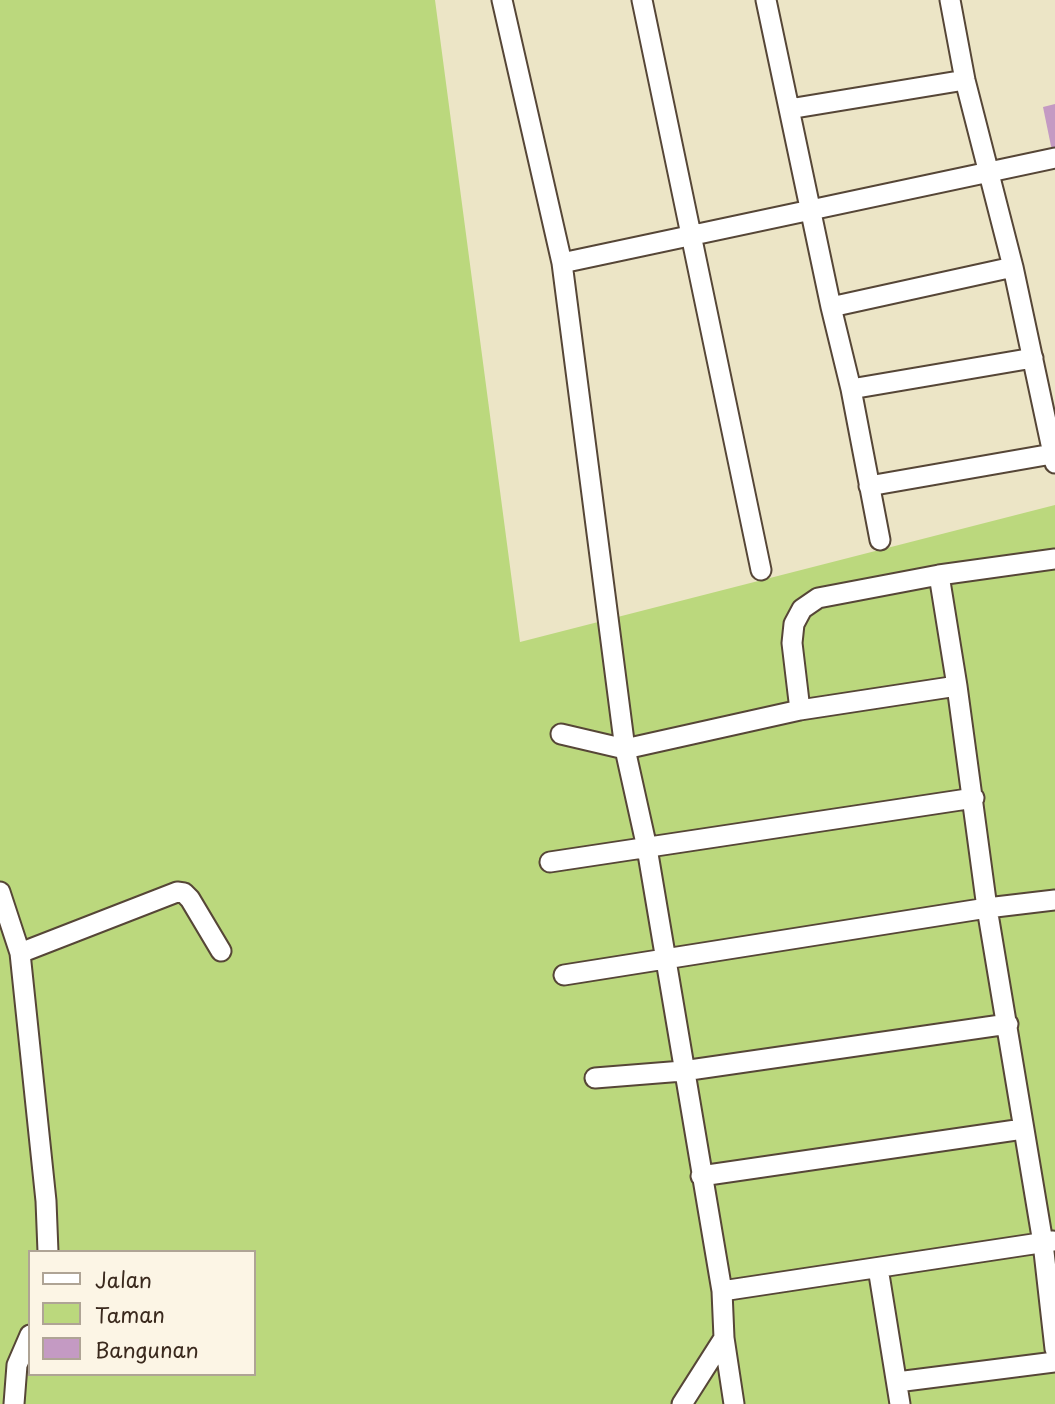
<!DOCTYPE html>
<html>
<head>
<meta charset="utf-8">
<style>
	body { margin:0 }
	#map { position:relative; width:1055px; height:1404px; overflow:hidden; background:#ece5c6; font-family:"Playpen Sans",sans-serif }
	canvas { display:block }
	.legend { position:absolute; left:28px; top:1250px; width:228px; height:126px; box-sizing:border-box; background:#fcf5e5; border:2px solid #afa495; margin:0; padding:9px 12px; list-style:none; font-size:21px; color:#3b2a1e }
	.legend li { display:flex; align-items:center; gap:14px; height:35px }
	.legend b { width:35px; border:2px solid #afa495 }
</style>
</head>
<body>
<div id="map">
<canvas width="1055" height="1404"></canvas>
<ul class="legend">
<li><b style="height:9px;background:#fff"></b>Jalan</li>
<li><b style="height:19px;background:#bbd87d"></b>Taman</li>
<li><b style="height:19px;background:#c49ac3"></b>Bangunan</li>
</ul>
</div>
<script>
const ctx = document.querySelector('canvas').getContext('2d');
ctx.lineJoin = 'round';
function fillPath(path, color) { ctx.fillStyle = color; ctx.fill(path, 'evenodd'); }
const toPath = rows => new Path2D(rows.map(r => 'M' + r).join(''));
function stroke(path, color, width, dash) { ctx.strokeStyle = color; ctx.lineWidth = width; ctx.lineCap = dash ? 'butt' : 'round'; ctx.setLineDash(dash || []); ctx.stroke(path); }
fillPath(toPath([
	[0,0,435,0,520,642,1055,505,1055,1404,0,1404],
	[30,1252,254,1252,254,1374,30,1374]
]), '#bbd87d');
fillPath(toPath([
	[1055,104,1055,150,1052,151,1043,107]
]), '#c49ac3');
const street = toPath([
	[502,0,562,263,625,749,647,848,722,1291,724,1338,682,1404],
	[642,0,761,570],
	[766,0,831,307,851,389,880,540],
	[950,0,965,80,1013,267,1055,463],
	[789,109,965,80],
	[562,263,1055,158],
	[831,307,1013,267],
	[851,389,1033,358],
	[869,486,1052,454],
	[939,575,957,686,987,908,1043,1243,1055,1349],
	[800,710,792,643,794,624,802,609,818,598,939,575,1055,559],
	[561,734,625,749,800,710,957,686],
	[550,862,974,798],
	[0,892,20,953,46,1201,48,1252],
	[20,953,177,892,184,893,190,899,221,951],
	[564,975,987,908,1055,900],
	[595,1078,683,1071,1008,1024],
	[701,1176,1023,1129],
	[878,1268,900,1404],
	[722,1291,1053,1241],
	[724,1338,734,1404],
	[897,1382,1055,1362],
	[14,1404,17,1365,30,1335]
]);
stroke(street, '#564637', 23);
stroke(street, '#fff', 19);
</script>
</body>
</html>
